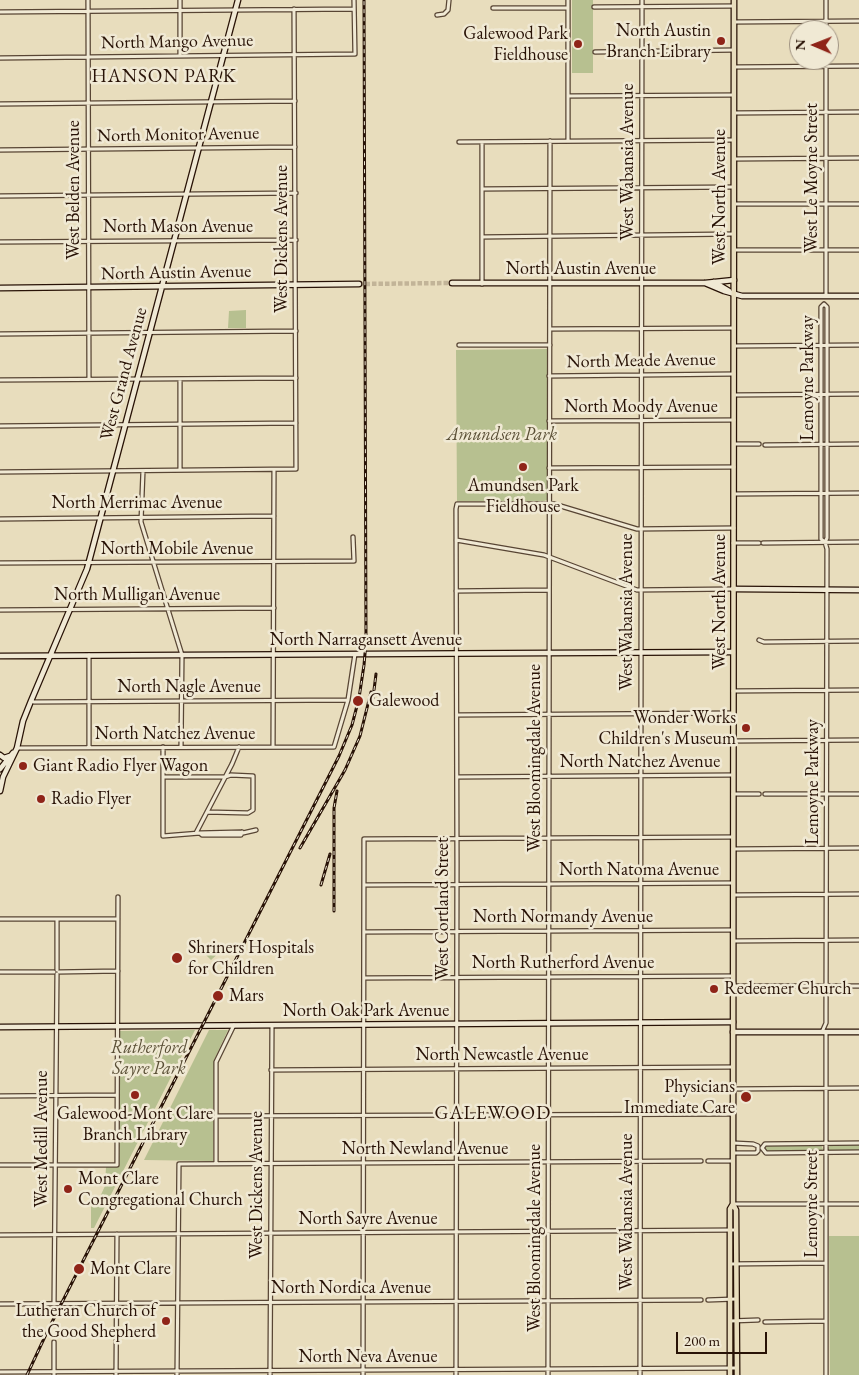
<!DOCTYPE html>
<html>
<head>
<meta charset="utf-8">
<style>
	body { margin:0 }
	#map { position:relative; width:859px; height:1375px; overflow:hidden; background:#e8ddbd; font-family:"EB Garamond",serif }
	canvas { display:block }
	.north { position:absolute; left:789px; top:20px; width:50px; height:50px; box-sizing:border-box; background:#f0e9d4; border:1px solid #a09382; border-radius:50%; rotate:271deg; font-size:14px; font-weight:700; line-height:20px; text-align:center; color:#281206 }
	.north::after { content:''; display:block; margin:auto; width:18px; height:22px; background:#8f2418; clip-path:polygon(50% 0,100% 100%,50% 72%,0 100%) }
	.scale { position:absolute; left:676px; top:1332px; width:91px; height:22px; box-sizing:border-box; border:2px solid #281206; border-top:0; padding-left:6px; font-size:15px; line-height:18px; white-space:nowrap; color:#281206; -webkit-text-stroke:4px #f0e9d4; paint-order:stroke }
</style>
</head>
<body>
<div id="map">
<canvas width="859" height="1375"></canvas>
<div class="north">N</div>
<div class="scale">200 m</div>
</div>
<script>
const ctx = document.querySelector('canvas').getContext('2d');
ctx.lineJoin = 'round';
function fillPath(path, color) { ctx.fillStyle = color; ctx.fill(path, 'evenodd'); }
const toPath = rows => new Path2D(rows.map(r => 'M' + r).join(''));
function stroke(path, color, width, dash) { ctx.strokeStyle = color; ctx.lineWidth = width; ctx.lineCap = dash ? 'butt' : 'round'; ctx.setLineDash(dash || []); ctx.stroke(path); }
function write(font, color, halo, rows, align = 'center') {
  ctx.font = font + ' "EB Garamond",serif'; ctx.lineWidth = 5; ctx.setLineDash([]); ctx.textBaseline = 'middle'; ctx.strokeStyle = halo; ctx.fillStyle = color; for (const [text, x, y, turn = 0] of rows) {
    ctx.save(); ctx.translate(x, y); ctx.rotate((+turn || 0) * Math.PI / 180); ctx.textAlign = isNaN(turn) ? turn : align; if (halo) ctx.strokeText(text, 0, 0); ctx.fillText(text, 0, 0); ctx.restore();
  }
}
fillPath(toPath([
	[572,0,593,0,593,73,572,73],
	[246,310,246,328,228,328,229,311],
	[547,349,547,500,544,501,457,501,456,350],
	[213,943,216,943,221,948,221,951,211,960,204,953],
	[195,1030,94,1228,91,1228,91,1201,98,1201,105,1186,106,1167,119,1167,120,1031],
	[209,1030,228,1030,214,1060,213,1161,144,1160],
	[859,1144,859,1151,830,1151,828,1149,830,1145],
	[766,1145,821,1145,823,1149,821,1151,766,1151,764,1147],
	[829,1236,859,1236,859,1375,830,1375]
]), '#b7c090');
stroke(toPath([
	[359,284,452,283]
]), '#c2b498', 4.5, [4.5, 2]);
const street = toPath([
	[88,0,89,379],
	[180,0,180,56],
	[594,7,734,6],
	[493,8,568,8],
	[0,12,354,9],
	[437,15,444,14,448,10,449,0],
	[734,22,859,21],
	[826,30,826,0],
	[595,52,734,50],
	[0,58,355,54,354,0],
	[734,67,859,66],
	[568,96,734,95],
	[0,104,295,101],
	[734,113,859,112],
	[568,141,568,0],
	[459,142,734,140],
	[482,142,482,284],
	[0,150,295,147],
	[734,159,859,158],
	[482,189,734,187],
	[0,196,296,193],
	[734,204,859,204],
	[482,237,734,234],
	[0,242,296,240],
	[734,250,859,250],
	[826,296,826,60],
	[824,304,827,307,827,538,825,542],
	[550,329,734,328],
	[0,334,296,331],
	[459,345,550,345],
	[734,346,859,345],
	[549,376,734,374],
	[0,380,296,378],
	[734,395,859,394],
	[549,421,734,420],
	[0,426,296,423],
	[734,444,759,444],
	[765,445,859,444],
	[549,468,734,467],
	[180,470,180,379],
	[143,471,141,522,182,655,181,747],
	[0,472,296,469,294,9],
	[734,494,859,493],
	[0,519,274,516],
	[456,540,544,555,637,590,733,589],
	[733,543,759,543],
	[763,543,859,542],
	[0,563,354,561,353,537],
	[456,591,549,590],
	[0,610,274,608],
	[759,640,764,642,859,641],
	[733,691,859,690],
	[31,701,34,702,348,700],
	[457,715,733,713],
	[733,741,859,740],
	[163,747,163,836,200,833],
	[273,747,274,470],
	[17,748,334,747,348,700,355,654],
	[89,748,89,655],
	[163,777,225,777,231,775,253,776,253,810,248,813,207,812],
	[457,777,733,775],
	[733,794,759,794],
	[765,794,859,794],
	[242,832,241,835,202,835,200,833,242,832],
	[196,833,232,764,239,747],
	[243,833,256,830],
	[733,849,859,848],
	[364,885,733,883],
	[733,895,859,894],
	[0,919,118,919],
	[364,932,733,930],
	[733,941,859,940],
	[57,970,57,919],
	[0,972,54,972],
	[59,972,118,971],
	[364,978,733,976],
	[733,986,859,986],
	[822,1032,826,1023,826,1009,827,549,825,542,821,539,821,307,824,304],
	[271,1070,733,1067],
	[733,1089,859,1088],
	[0,1096,117,1095],
	[216,1116,733,1114],
	[859,1143,765,1144,762,1148,766,1153,859,1152],
	[733,1153,756,1153,758,1151,758,1146,753,1144,733,1143],
	[708,1161,733,1161],
	[216,1164,216,1062,234,1025],
	[0,1165,117,1165,118,897],
	[733,1204,859,1204],
	[0,1235,736,1230],
	[730,1264,826,1263],
	[708,1300,736,1299],
	[0,1304,701,1300],
	[54,1304,57,974],
	[730,1321,758,1320],
	[765,1322,826,1321],
	[0,1372,736,1368],
	[54,1375,54,1342],
	[116,1375,117,1234],
	[177,1375,179,1164,701,1161],
	[270,1375,272,1025],
	[363,1375,364,839,733,837],
	[456,1375,457,863,456,509,457,504,554,504,637,529,734,528],
	[548,1375,550,141],
	[640,1375,642,0],
	[826,1375,826,1032]
]);
const secondary = toPath([
	[714,282,729,291],
	[452,283,705,283,734,280],
	[705,283,724,291,742,296,859,296],
	[0,288,359,284],
	[733,589,859,590],
	[0,656,733,652],
	[0,755,4,758,10,756],
	[0,769,13,753],
	[0,791,3,777,17,748,23,721,31,701,87,569,238,0],
	[0,1027,733,1022],
	[733,1032,859,1032]
]);
const primary = toPath([
	[734,0,733,1204,736,1210,737,1375],
	[730,1375,730,1209,733,1204]
]);
stroke(street, '#584534', 5.5);
stroke(secondary, '#281206', 7);
stroke(primary, '#281206', 7);
stroke(street, '#f0e9d4', 3);
stroke(secondary, '#f0e9d4', 4.5);
stroke(primary, '#e8ddbd', 4.5);
const rail = toPath([
	[373,698,376,674],
	[300,848,345,770,360,736,371,692],
	[321,885,330,854],
	[334,911,334,808,337,791],
	[27,1375,48,1330,339,756,352,725,359,698,364,665,366,642,364,0]
]);
stroke(rail, '#281206', 3);
stroke(rail, '#f0e9d4', 1, [4]);
for (const [x, y, r, color] of [
	[721,41,5,"#8f2418"],
	[578,44,5,"#8f2418"],
	[523,467,5,"#8f2418"],
	[358,701,6,"#8f2418"],
	[746,728,5,"#8f2418"],
	[23,766,5,"#8f2418"],
	[41,799,5,"#8f2418"],
	[177,958,6,"#8f2418"],
	[714,989,5,"#8f2418"],
	[218,996,6,"#8f2418"],
	[135,1095,5,"#8f2418"],
	[746,1097,6,"#8f2418"],
	[68,1189,5,"#8f2418"],
	[79,1269,6,"#8f2418"],
	[166,1321,5,"#8f2418"]
]) { const dot = new Path2D(); dot.arc(x, y, r, 0, 2 * Math.PI); ctx.fillStyle = color; ctx.fill(dot); stroke(dot, '#f0e9d4', 2); }
write('18px', '#281206', '#f0e9d4', [
	["North Austin",711,31,"right"],
	["Branch Library",711,52,"right"],
	["Galewood Park",568,34,"right"],
	["Fieldhouse",568,55,"right"],
	["Amundsen Park",523,486,"center"],
	["Fieldhouse",523,507,"center"],
	["Galewood",369,701],
	["Wonder Works",736,718,"right"],
	["Children's Museum",736,739,"right"],
	["Giant Radio Flyer Wagon",33,766],
	["Radio Flyer",51,799],
	["Shriners Hospitals",188,948],
	["for Children",188,969],
	["Redeemer Church",724,989],
	["Mars",229,996],
	["Physicians",735,1087,"right"],
	["Immediate Care",735,1108,"right"],
	["Galewood-Mont Clare",135,1114,"center"],
	["Branch Library",135,1135,"center"],
	["Mont Clare",78,1179],
	["Congregational Church",78,1200],
	["Mont Clare",90,1269],
	["Lutheran Church of",156,1311,"right"],
	["the Good Shepherd",156,1332,"right"]
], 'left');
write('18px', '#281206', '#f0e9d4', [
	["North Mango Avenue",177,42,-1],
	["North Monitor Avenue",178,135,-1],
	["West Wabansia Avenue",628,162,-90],
	["West Le Moyne Street",812,178,-90],
	["West Belden Avenue",74,190,-90],
	["West North Avenue",720,197,-90],
	["North Mason Avenue",178,227],
	["West Dickens Avenue",282,239,-90],
	["North Austin Avenue",581,269],
	["North Austin Avenue",176,273,-1],
	["North Meade Avenue",641,361,-1],
	["West Grand Avenue",124,374,-75],
	["Lemoyne Parkway",808,378,-90],
	["North Moody Avenue",641,407],
	["North Merrimac Avenue",137,503],
	["North Mobile Avenue",177,549],
	["North Mulligan Avenue",137,595],
	["West North Avenue",720,602,-90],
	["West Wabansia Avenue",627,612,-90],
	["North Narragansett Avenue",366,640],
	["North Nagle Avenue",189,687],
	["North Natchez Avenue",175,734],
	["West Bloomingdale Avenue",535,758,-90],
	["North Natchez Avenue",640,762],
	["Lemoyne Parkway",813,782,-90],
	["North Natoma Avenue",639,870],
	["West Cortland Street",443,909,-90],
	["North Normandy Avenue",563,917],
	["North Rutherford Avenue",563,963],
	["North Oak Park Avenue",366,1011],
	["North Newcastle Avenue",502,1055],
	["West Medill Avenue",42,1139,-90],
	["North Newland Avenue",425,1149],
	["West Dickens Avenue",257,1185,-90],
	["Lemoyne Street",812,1204,-90],
	["West Wabansia Avenue",627,1212,-90],
	["North Sayre Avenue",368,1219],
	["West Bloomingdale Avenue",535,1238,-90],
	["North Nordica Avenue",351,1288],
	["North Neva Avenue",368,1357]
]);
write('italic 18px', '#5a4f36', '#f0e9d4', [
	["Amundsen Park",502,435],
	["Rutherford",149,1048],
	["Sayre Park",149,1069]
]);
ctx.letterSpacing = '1px';
write('19px', '#281206', '#f0e9d4', [
	["HANSON PARK",164,77],
	["GALEWOOD",493,1114]
]);
ctx.letterSpacing = '0px';
</script>
</body>
</html>
